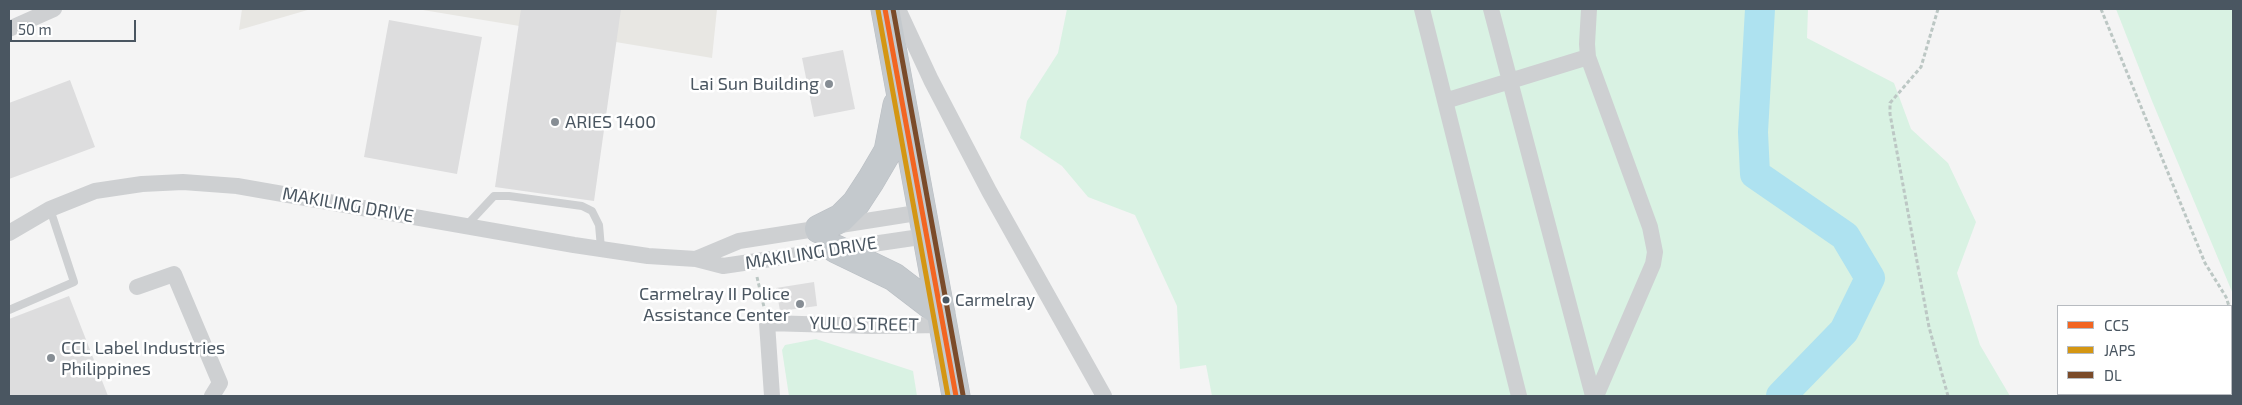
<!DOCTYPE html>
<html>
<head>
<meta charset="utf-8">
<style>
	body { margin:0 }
	#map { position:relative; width:2242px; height:405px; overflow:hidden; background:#f4f4f4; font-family:"Exo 2",sans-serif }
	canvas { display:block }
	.frame { position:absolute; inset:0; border:10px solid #4a5661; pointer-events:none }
	.legend { position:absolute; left:2057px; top:305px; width:175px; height:90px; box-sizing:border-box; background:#fff; border:1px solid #b7bbc0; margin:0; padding:6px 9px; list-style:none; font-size:15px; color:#4a5661 }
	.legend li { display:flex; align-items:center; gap:10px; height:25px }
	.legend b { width:25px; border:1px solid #b7bbc0 }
	.scale { position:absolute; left:10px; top:20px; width:126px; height:22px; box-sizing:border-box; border:2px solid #4a5661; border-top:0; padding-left:6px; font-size:15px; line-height:18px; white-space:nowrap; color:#4a5661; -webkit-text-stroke:4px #fff; paint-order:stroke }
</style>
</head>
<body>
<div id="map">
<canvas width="2242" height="405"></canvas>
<div class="frame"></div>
<ul class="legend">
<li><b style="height:6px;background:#f26522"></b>CC5</li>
<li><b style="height:6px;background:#d49613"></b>JAPS</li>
<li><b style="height:6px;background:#7a4b2a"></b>DL</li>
</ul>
<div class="scale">50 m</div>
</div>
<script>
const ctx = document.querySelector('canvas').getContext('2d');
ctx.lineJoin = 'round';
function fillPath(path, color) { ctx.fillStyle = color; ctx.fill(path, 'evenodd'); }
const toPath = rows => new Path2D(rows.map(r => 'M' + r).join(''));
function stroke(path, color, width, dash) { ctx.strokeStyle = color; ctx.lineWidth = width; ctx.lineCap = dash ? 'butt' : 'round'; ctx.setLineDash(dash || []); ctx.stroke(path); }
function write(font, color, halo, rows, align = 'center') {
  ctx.font = font + ' "Exo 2",sans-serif'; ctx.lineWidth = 5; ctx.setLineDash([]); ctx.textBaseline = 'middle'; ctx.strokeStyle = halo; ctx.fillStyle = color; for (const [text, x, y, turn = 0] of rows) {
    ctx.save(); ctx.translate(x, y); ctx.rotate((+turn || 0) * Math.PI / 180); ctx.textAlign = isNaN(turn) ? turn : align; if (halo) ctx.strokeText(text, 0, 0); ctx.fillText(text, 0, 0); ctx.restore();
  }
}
fillPath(toPath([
	[242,9,311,9,239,30],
	[417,9,717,9,712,58]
]), '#e8e7e3');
fillPath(toPath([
	[1067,9,1808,9,1807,38,1894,83,1911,129,1948,163,1976,222,1957,273,1980,345,2010,396,1212,396,1206,365,1180,369,1177,306,1135,215,1088,197,1062,166,1020,138,1027,101,1058,53],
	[2116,9,2233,9,2233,294,2152,101],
	[2233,334,2233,396,2085,396,2090,394,2231,394,2231,335],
	[816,339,913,371,917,396,789,396,782,350,785,345]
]), '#d9f2e3');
stroke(toPath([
	[1760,9,1753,132,1755,174,1845,236,1870,278,1844,331,1781,396]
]), '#aee2f0', 30);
fillPath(toPath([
	[521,9,621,9,594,201,495,187],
	[389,20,482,37,457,174,364,157],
	[843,50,855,109,814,117,802,58],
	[70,80,95,147,9,179,9,103],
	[814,282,817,306,780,311,776,288],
	[69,296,108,396,9,396,9,319]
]), '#ddddde');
const trunk = toPath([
	[885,9,956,396],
	[819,229,841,218,856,203,871,180,888,151,897,105],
	[836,249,894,277,941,313]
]);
stroke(trunk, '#b9bec3', 29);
stroke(toPath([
	[1938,9,1921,67,1890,103,1890,114,1929,327,1948,396],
	[2101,9,2205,263,2226,297,2229,306],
	[757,277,764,307],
	[2231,312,2233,319,2231,322],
	[2077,396,2084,394]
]), '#bcc7c4', 3, [4, 2.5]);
stroke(toPath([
	[466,226,494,196,509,196,582,206,592,211,599,225,601,248],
	[9,310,74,282,50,209]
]), '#ced0d2', 8);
stroke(toPath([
	[898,9,931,80,989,191,1104,396],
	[1422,9,1519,396],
	[1491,9,1593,396],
	[1589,9,1587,44,1588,57,1650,227,1655,252,1653,264,1596,396],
	[9,29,54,9],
	[1445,101,1588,57],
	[9,233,50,209,95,191,142,184,183,182,237,186,574,245,648,256,696,259,723,266,927,236],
	[696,259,739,241,923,212],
	[137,287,174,274,220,383,212,396],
	[772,396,767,323,871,326,944,325]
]), '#ced0d2', 16);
stroke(trunk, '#c4c9cd', 28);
stroke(toPath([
	[885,9,956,396]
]), '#f26522', 5);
stroke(toPath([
	[878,10,948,396]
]), '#d49613', 5);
stroke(toPath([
	[893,9,963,395]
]), '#7a4b2a', 5);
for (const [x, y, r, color] of [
	[829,84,5,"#868d94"],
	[555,122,5,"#868d94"],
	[946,300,4.5,"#4a5661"],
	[800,304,5,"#868d94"],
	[51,358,5,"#868d94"]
]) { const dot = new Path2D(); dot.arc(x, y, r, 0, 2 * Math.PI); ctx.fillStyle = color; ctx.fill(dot); stroke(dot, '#fff', 2); }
write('17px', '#4a5661', '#fff', [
	["Carmelray",955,300]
], 'left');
write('18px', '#4a5661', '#fff', [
	["Lai Sun Building",819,84],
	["ARIES 1400",565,122,"left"],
	["Carmelray II Police",790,294],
	["Assistance Center",790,315],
	["CCL Label Industries",61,348,"left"],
	["Philippines",61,369,"left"]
], 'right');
write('18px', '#4a5661', '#fff', [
	["MAKILING DRIVE",348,205,10],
	["MAKILING DRIVE",811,253,-9],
	["YULO STREET",864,324,1]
]);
</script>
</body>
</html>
